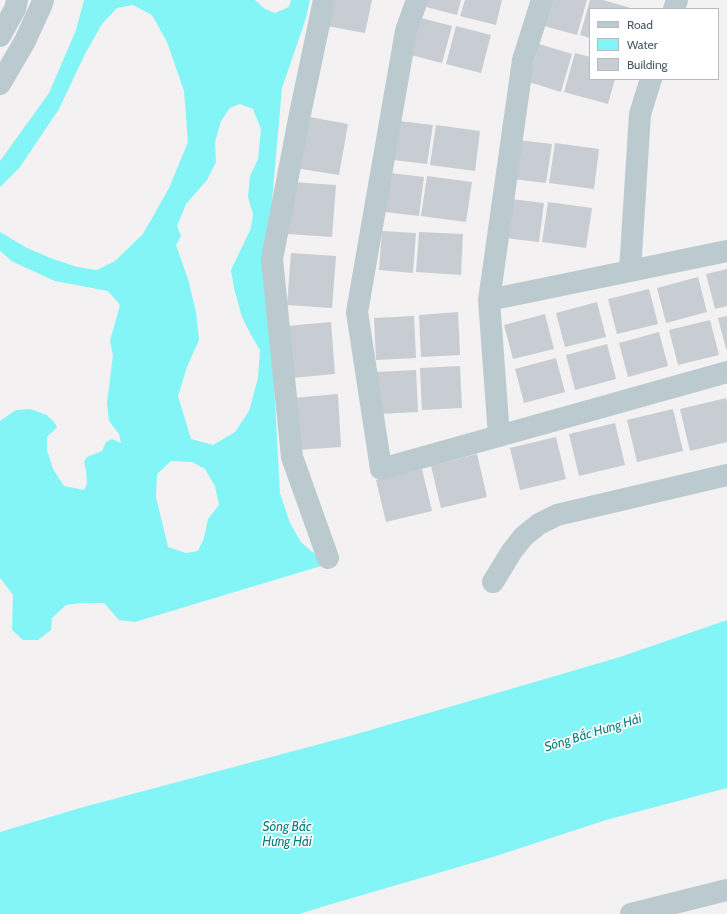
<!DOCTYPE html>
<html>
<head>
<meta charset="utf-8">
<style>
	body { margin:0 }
	#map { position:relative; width:727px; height:914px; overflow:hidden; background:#f3f1f1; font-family:Cabin,sans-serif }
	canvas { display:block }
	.legend { position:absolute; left:589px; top:8px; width:130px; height:72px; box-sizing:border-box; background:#fff; border:1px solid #b5bdc0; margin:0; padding:5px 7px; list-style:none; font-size:12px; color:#465a61 }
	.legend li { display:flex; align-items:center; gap:8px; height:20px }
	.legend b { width:20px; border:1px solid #b5bdc0 }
</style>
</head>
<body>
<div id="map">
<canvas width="727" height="914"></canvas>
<ul class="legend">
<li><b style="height:5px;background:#bacacf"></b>Road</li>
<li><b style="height:11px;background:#84f5f6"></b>Water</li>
<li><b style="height:11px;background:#c7cdd2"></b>Building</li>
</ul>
</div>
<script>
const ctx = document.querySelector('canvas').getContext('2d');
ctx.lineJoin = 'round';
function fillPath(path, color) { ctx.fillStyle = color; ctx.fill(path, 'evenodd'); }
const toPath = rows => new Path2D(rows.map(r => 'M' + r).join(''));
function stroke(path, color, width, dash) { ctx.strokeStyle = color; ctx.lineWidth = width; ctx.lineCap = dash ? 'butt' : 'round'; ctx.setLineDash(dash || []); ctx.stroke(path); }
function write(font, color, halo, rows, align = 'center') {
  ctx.font = font + ' Cabin,sans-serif'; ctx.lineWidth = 3.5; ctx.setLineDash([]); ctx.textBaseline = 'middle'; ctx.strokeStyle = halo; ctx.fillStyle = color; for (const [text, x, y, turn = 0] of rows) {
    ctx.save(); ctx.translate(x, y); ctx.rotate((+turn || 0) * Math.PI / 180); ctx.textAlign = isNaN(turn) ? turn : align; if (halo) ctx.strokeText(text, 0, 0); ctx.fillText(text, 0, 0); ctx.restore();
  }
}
fillPath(toPath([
	[84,0,255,0,265,9,275,13,289,7,291,0,310,0,306,18,282,88,267,257,280,493,290,523,301,542,311,551,322,558,321,566,135,622,119,620,104,603,82,603,66,605,52,618,51,630,38,640,23,640,12,630,13,595,0,578,0,421,16,410,30,409,47,415,54,422,57,427,47,437,47,450,53,469,64,486,84,490,87,484,86,471,84,461,87,457,102,451,106,442,112,439,121,443,119,434,109,421,107,403,113,355,110,341,120,305,108,291,55,281,13,262,0,251,0,232,27,248,53,259,77,267,97,270,115,261,143,234,169,188,188,142,184,91,167,42,152,15,133,5,117,8,102,24,84,56,59,109,20,167,0,187,0,161,49,93,76,30],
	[240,104,253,109,261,129,258,159,250,176,248,197,253,214,251,228,231,270,234,288,242,317,251,335,260,350,258,378,249,411,235,432,213,445,191,439,178,396,187,367,199,340,196,312,188,279,176,245,181,236,177,226,186,204,207,180,216,162,215,142,221,121,230,108],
	[171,461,192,462,205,469,215,486,219,505,208,519,204,538,198,551,186,553,168,547,156,497,157,474],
	[727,620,727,788,606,820,493,857,335,903,299,914,0,914,0,832,80,808,350,736,620,657]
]), '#84f5f6');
fillPath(toPath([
	[332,0,372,0,365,33,327,26],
	[428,0,461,0,457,15,426,7],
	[465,0,502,0,496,25,460,16],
	[551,0,587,0,577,35,544,26],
	[590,0,603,0,634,9,590,9,590,38,580,35],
	[421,18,452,26,442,63,411,55],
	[456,26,491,35,481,73,446,64],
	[539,44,572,54,561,92,529,82],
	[575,53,590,57,590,79,615,79,608,104,564,92],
	[304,116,348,124,339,175,295,168],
	[399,121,433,125,427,164,394,160],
	[436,125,480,131,475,171,430,165],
	[518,140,552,144,546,183,513,179],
	[555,143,599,149,594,189,549,183],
	[390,173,424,177,419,216,385,212],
	[427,176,472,182,466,222,421,216],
	[292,182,336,185,332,237,288,234],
	[511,199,544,203,539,242,505,238],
	[548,202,592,208,586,248,542,242],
	[382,231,416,233,413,273,379,270],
	[419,232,463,234,461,275,416,272],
	[291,253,336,256,332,308,287,305],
	[727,269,727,306,715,309,706,274],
	[698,277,707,312,666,323,657,288],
	[649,289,658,324,617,334,608,299],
	[597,302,606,337,565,347,556,313],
	[458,312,460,355,421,357,419,315],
	[545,314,554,349,513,359,504,325],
	[414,316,416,358,376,360,374,318],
	[727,316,727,349,726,349,718,318],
	[710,320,719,355,678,365,669,330],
	[331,322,335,374,291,378,287,326],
	[659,332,668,366,628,377,619,343],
	[607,344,616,379,575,390,566,355],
	[556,358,565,392,524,403,515,369],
	[460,366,462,408,422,410,420,368],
	[416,370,418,412,378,414,376,372],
	[338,394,341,447,297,450,293,398],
	[726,398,727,402,727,442,690,451,680,409],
	[673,409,683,451,637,462,627,420],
	[615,423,625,465,579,476,569,434],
	[556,437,566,479,520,490,510,448],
	[477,454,487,497,441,508,431,466],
	[422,469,432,511,386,522,376,480]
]), '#c7cdd2');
stroke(toPath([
	[324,0,300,114,272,259,292,457,328,558],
	[417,0,406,31,357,312,381,469,727,372],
	[674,9,677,0],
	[0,36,15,9,17,0],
	[0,84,25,41,41,6,43,0],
	[630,271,640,114,651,79],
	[489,300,727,251],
	[499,436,489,300,523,60,542,0],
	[493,582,512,551,524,536,539,524,557,515,727,475],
	[631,914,727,890]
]), '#bacacf', 22);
write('italic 13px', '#067e7f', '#fff', [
	["Sông Bắc Hưng Hải",593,733,-17],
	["Sông Bắc",287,827],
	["Hưng Hải",287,842]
]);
</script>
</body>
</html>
